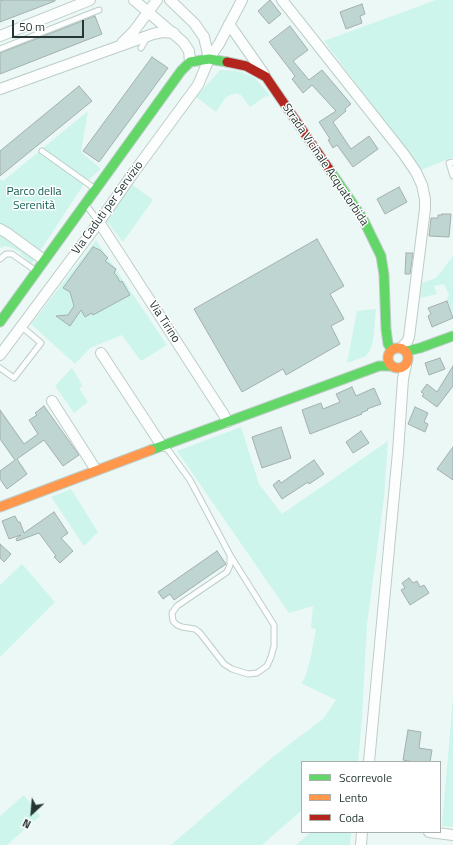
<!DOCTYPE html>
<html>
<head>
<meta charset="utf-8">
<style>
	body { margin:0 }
	#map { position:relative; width:453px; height:845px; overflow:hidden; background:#ebf8f5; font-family:"Titillium Web",sans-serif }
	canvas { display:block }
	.legend { position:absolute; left:301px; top:761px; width:140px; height:72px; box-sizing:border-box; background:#fff; border:1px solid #a8afad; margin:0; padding:5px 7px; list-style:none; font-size:12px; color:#263733 }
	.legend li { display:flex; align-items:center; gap:8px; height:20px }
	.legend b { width:20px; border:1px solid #a8afad }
	.north { position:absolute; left:12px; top:793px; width:40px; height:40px; -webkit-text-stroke:3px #fff; paint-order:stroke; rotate:206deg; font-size:11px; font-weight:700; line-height:16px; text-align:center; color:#263733 }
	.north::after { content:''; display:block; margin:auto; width:14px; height:18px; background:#263733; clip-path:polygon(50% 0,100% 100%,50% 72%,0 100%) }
	.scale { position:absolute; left:12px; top:20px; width:72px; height:18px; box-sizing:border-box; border:2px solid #263733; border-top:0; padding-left:5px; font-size:12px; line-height:14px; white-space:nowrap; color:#263733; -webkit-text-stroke:3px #fff; paint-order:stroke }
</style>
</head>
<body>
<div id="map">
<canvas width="453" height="845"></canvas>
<ul class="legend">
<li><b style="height:5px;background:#63d668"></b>Scorrevole</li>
<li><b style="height:5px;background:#ff974d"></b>Lento</li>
<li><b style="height:5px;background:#b3261e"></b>Coda</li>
</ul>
<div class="north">N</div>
<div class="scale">50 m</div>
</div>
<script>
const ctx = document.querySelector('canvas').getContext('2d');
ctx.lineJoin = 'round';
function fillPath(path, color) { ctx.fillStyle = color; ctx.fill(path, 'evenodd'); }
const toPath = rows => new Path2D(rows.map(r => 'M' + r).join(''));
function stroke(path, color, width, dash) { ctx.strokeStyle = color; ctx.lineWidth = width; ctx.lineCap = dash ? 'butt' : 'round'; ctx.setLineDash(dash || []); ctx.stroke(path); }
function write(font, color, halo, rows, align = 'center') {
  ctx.font = font + ' "Titillium Web",sans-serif'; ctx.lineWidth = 3; ctx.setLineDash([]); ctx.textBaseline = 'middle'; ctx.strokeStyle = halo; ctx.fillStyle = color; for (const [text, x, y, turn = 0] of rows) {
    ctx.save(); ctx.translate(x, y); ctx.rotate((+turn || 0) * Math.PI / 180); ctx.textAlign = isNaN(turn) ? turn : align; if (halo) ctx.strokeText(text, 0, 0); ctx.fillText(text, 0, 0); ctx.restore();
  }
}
fillPath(toPath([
	[436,0,453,0,453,157,421,170,324,41],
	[220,70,229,70,241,72,255,78,269,94,268,97,266,96,250,107,241,95,236,93,230,95,226,97,216,112,196,97],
	[88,111,81,152,101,169,84,184,31,265,19,252,12,248,6,246,0,248,0,179,3,181],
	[130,183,153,200,123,242,105,219],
	[96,240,167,345,141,361,122,335,90,348,75,364,31,324],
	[453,256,453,314,447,299,449,295,444,284,434,286,437,294,420,298,422,283,436,278],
	[376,309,373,341,370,350,366,356,347,363,357,311],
	[72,368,83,386,79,388,88,402,74,413,55,386],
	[241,427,259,484,282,514,388,441,384,498,367,624,362,718,358,762,302,762,302,810,262,845,171,845,274,756,323,719,336,700,301,683,305,678,311,656,316,629,311,628,313,606,289,613,177,451],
	[71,489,98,532,84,546,51,497],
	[22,564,55,602,0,657,0,585],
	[453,697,453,827,442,826],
	[24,795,40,816,7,845,0,845,0,816],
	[311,832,351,832,350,845,296,845]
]), '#cef5ec');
const building = toPath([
	[3,0,55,0,55,1,0,22,0,1,3,0],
	[270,0,281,14,269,24,258,11,270,0],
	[362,4,365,14,360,16,362,23,346,29,340,12,362,4],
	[95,16,102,34,0,74,0,53,95,16],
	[290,26,308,50,293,61,309,80,322,70,351,104,345,109,346,111,333,122,351,149,369,136,378,149,353,167,337,145,333,148,328,140,330,139,319,122,336,111,312,85,303,93,292,79,295,76,269,42,290,26],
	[152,57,168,68,99,162,83,151,152,57],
	[79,86,92,101,0,176,0,151,79,86],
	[399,187,407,202,385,214,377,199,399,187],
	[442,214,451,214,449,237,429,236,431,218,438,218,438,215,442,215,442,214],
	[317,239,344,286,330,294,344,319,331,326,340,344,286,375,283,369,242,392,194,309,317,239],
	[93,247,100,250,108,258,105,261,116,269,114,273,117,276,120,282,122,281,130,295,93,315,92,313,85,317,81,310,70,326,56,316,68,315,74,306,70,292,63,288,93,247],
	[406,253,413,253,410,274,405,274,406,253],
	[447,301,453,318,432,327,428,316,431,314,428,308,447,301],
	[440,358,445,369,429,375,425,363,440,358],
	[453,366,453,386,437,407,422,396,424,394,421,392,427,384,437,392,453,366],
	[352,387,356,396,374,388,381,404,367,409,368,410,361,413,362,414,310,434,302,410,321,403,323,409,340,402,336,394,352,387],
	[44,406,79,455,63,466,44,440,17,459,27,474,7,489,0,479,0,471,15,460,0,439,0,410,24,444,38,434,29,420,37,415,35,413,44,406],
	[415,407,428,413,424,422,428,424,425,432,408,424,415,407],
	[281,427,291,458,262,468,252,437,281,427],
	[361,431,369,443,353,453,346,442,361,431],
	[453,447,453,480,437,469,453,447],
	[314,460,324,474,309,484,308,482,282,499,273,485,279,480,281,483,314,460],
	[54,512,68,533,61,538,73,551,60,563,54,557,56,556,39,533,17,541,16,539,21,535,9,539,2,521,15,516,18,522,20,522,24,533,54,512],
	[0,544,11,554,4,562,0,558,0,544],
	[217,551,226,564,174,600,170,594,163,599,158,592,217,551],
	[409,578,413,583,417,581,420,587,424,585,429,593,410,605,401,590,405,588,402,583,409,578],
	[408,730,421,732,419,748,432,750,430,762,413,762,403,760,408,730]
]);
fillPath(building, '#bed5d1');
stroke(building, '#a3b0ae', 1);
const lane = toPath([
	[141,48,145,41,144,37],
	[0,49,99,10],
	[42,151,94,188],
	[453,162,449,163,453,176],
	[86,205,99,222],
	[0,259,6,254,12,254,36,271],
	[0,368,14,378,41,343,21,326],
	[165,448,169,451,190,480,230,555,274,625,274,646,271,657,267,666,257,673,248,674,232,669,224,664,200,633,195,629,182,627,177,625,173,621,172,613,177,606,227,572,230,565,230,555]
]);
const street = toPath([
	[134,0,183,42,189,51,190,62],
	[170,0,194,23,204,37,209,59],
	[282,0,403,153,416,172,422,185,425,199,425,209,409,337,407,342,401,348],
	[229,24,264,74],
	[0,36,90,0],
	[122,43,134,31,157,0],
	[0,89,153,34,163,32,174,33],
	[99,222,224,415,227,422],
	[0,229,7,233,44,260],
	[101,353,162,446],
	[0,355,99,222,134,172,198,85,209,59,219,44,242,0],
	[52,401,96,470],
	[369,762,398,452,403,379,406,365],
	[429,832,453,835],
	[361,845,362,832]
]);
const fast = toPath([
	[329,169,362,217,381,256,384,275,386,329,388,344,392,350],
	[0,322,181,71,190,62,209,59,227,62],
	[407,351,420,348,453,336],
	[151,450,379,366,392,366]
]);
const slow = toPath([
	'388 358a10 10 0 1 1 20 0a10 10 0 1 1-20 0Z',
	[0,507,151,450]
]);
const jam = toPath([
	[227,62,246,66,266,77,329,169]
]);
stroke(lane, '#becdc9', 7);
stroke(street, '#becdc9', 12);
stroke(fast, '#becdc9', 11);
stroke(slow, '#becdc9', 11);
stroke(jam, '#becdc9', 11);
stroke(lane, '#fcfefe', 5);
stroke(street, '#fcfefe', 10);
stroke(fast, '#63d668', 9);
stroke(slow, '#ff974d', 9);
stroke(jam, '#b3261e', 9);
write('12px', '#263733', '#fff', [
	["Strada Vicinale Acquatorbida",325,165,56],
	["Via Caduti per Servizio",108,208,-54],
	["Via Tirino",164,322,57]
]);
write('12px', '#0d5c4f', '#fff', [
	["Parco della",34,192],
	["Serenità",34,206]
]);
</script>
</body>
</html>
